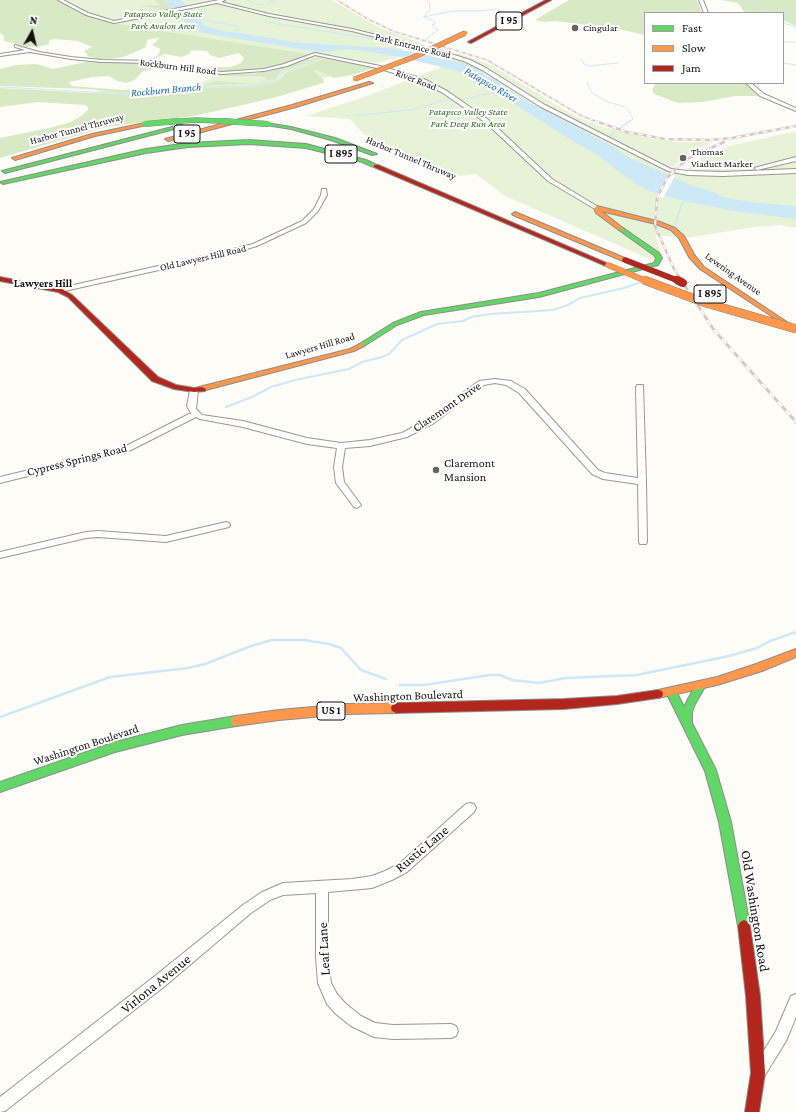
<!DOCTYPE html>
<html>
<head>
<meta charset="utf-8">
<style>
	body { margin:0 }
	#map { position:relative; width:796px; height:1112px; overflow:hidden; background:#fdfcf7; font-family:"Crimson Pro",serif }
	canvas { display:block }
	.legend { position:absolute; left:644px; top:12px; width:140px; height:72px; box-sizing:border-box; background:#fff; border:1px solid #a0a0a0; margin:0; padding:5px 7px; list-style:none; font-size:12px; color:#111 }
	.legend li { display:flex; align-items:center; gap:8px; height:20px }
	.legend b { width:20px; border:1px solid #a0a0a0 }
	.north { position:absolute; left:12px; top:12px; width:40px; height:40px; -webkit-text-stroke:3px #fff; paint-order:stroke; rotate:8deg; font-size:11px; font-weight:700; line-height:16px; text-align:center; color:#111 }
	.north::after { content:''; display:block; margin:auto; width:14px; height:18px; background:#111; clip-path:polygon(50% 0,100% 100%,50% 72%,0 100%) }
</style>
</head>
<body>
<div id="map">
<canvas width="796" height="1112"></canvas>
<ul class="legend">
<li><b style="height:5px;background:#63d668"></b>Fast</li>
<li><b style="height:5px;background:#ff974d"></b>Slow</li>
<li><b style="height:5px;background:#b3261e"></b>Jam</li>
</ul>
<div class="north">N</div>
</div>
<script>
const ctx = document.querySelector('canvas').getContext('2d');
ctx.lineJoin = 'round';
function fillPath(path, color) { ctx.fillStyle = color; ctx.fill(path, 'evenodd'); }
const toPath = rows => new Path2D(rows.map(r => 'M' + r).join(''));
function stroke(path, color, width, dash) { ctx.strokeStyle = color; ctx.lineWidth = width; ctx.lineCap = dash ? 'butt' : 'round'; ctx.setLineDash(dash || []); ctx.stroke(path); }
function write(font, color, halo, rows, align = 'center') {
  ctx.font = font + ' "Crimson Pro",serif'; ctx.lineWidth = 4; ctx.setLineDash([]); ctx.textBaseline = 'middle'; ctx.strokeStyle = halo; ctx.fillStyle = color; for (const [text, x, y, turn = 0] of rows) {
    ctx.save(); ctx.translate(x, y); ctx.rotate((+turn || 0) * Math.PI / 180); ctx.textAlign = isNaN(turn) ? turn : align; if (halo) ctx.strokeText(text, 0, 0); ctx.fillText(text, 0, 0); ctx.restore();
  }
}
fillPath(toPath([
	[0,0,332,0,378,27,421,43,403,50,402,56,251,99,93,95,100,88,129,91,127,89,203,87,197,83,210,79,215,74,255,73,282,68,266,53,181,50,168,40,115,36],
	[458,53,491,65,575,116,603,127,653,139,679,142,713,142,690,152,671,169,684,172,702,157,725,147,796,131,796,228,781,225,754,227,686,238,655,235,661,253,652,260,505,196,476,174,459,176,367,138,350,119,306,116,367,96,444,66,451,56]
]), '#e7f3d7');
fillPath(toPath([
	[0,0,57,0,78,13,117,24,308,54,289,62,264,69,245,71,224,71,203,68,208,67,231,67,241,63,244,58,239,53,219,58,210,55,207,51,196,50,190,51,191,53,182,57,165,54,154,59,152,58,157,56,160,51,160,49,152,45,160,38,159,37,147,40,146,47,124,57,105,60,86,56,88,55,84,51,92,47,78,41,55,39,49,40,49,44,42,46,27,47,4,41,4,36,0,33],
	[154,0,164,0,173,9,139,16,127,16,127,14,132,12,158,10,159,8,157,8,139,6,161,5],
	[569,0,697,0,702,13,645,13,645,35,614,28,555,21,544,22,535,20],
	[721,0,796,0,796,26,783,20,783,13,745,13,738,3],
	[319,57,323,57,282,71,275,78,262,83,199,86,216,81,243,83,259,83,267,80,267,79,261,76,222,76,202,73,253,74,274,70],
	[327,58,375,68,352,75,334,78,317,70,313,71,324,80,323,83,273,98,194,116,106,127,0,158,0,138,49,128,71,122,81,116,88,110,88,107,85,105,38,102,0,107,0,88,131,95,197,88,252,87,269,84,280,79,286,73],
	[86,62,146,63,173,68,176,70,171,72,157,69,147,70,142,72,135,80,126,83,117,81,109,76,92,77,69,82,72,86,122,90,183,87,124,93,87,89,0,86,0,69,16,65,37,64,53,69],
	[656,83,745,83,760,96,735,96,703,102,678,103,654,94,652,89]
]), '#d8eac5');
fillPath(toPath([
	[164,0,181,0,205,26,224,31,302,43,387,48,412,52,466,64,477,69,484,75,494,79,530,103,614,147,630,158,691,185,716,193,722,197,750,202,796,206,796,219,734,211,684,201,652,192,634,183,596,154,576,143,495,92,472,82,469,76,454,70,400,57,365,51,347,49,324,52,313,51,203,33,187,24]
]), '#cde8f7');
fillPath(toPath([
	[670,173,675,176,663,198,657,196,663,183]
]), '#fdfcf7');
stroke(toPath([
	[247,0,257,5,263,4],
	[743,0,777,13],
	[268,3,275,0],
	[424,17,452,11,481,11,496,9],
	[424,17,434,21,435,24,432,25,438,30,425,40],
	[424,17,430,9,429,2,427,0],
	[267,18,265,22,362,37,397,44,407,49],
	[200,19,235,26,240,29,232,34],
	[783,22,786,19,784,15,786,14,783,10,796,5],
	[783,23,794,26,796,29],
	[783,42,796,42],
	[328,56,331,48],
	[581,59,584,64,589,66,618,63],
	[783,63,796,65],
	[588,82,588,86,592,93,608,102,625,107,629,111,633,119,628,122],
	[0,87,132,94,197,87,252,86,267,83,277,78,283,72,326,57],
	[461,100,486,94,499,93],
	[355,116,415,109,444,100,452,100]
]), '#cde8f7', 1);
stroke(toPath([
	[620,128,630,121],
	[608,138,615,131],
	[675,226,681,205,686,200]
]), '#cde8f7', 1.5);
stroke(toPath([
	[226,407,252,397,271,387,295,380,349,369,362,362,382,357,389,354,402,340,437,324,463,321,471,317,490,314,553,310,568,305,580,298,624,288,641,282]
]), '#cde8f7', 2);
stroke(toPath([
	[400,685,424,685,490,675,500,675,512,680,539,683,566,678,637,675,729,656,757,648,770,641,796,632],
	[0,717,110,677,188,668,205,664,251,646,272,640,304,640,329,644,341,648,361,670,386,679]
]), '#cde8f7', 2.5);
const street = toPath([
	[58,0,63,0,88,13,114,21,219,0,225,0,221,2,269,14,352,29,442,51,470,60,486,68,545,105,671,169,688,171,723,172,796,169,796,173,723,176,688,175,668,171,541,107,482,70,466,62,438,53,352,31,269,16,217,3,114,23,86,15,58,0],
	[699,0,703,0,708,13,704,13,699,0],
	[15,45,39,52,71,57,102,60,153,61,184,68,222,72,264,69,284,64,315,53,380,66,424,79,447,91,490,121,552,179,600,208,595,209,548,181,486,123,443,93,420,81,377,68,315,55,287,66,264,71,222,74,184,70,153,63,102,62,71,59,30,52,0,56,0,54,25,50,15,47,15,45],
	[746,83,751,83,764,94,796,108,796,111,760,96,746,83],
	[796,157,796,161,757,170,754,168,796,157],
	[322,189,326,189,327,195,318,211,306,223,257,246,222,256,60,292,57,290,60,288,221,252,253,244,302,221,314,209,321,195,322,189],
	[495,379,511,381,525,389,598,470,605,473,638,478,636,387,637,385,643,385,646,482,647,542,646,544,640,544,639,542,638,484,603,479,592,474,519,393,506,385,495,383,484,385,434,423,407,437,370,446,345,448,342,467,344,482,361,505,357,508,354,507,336,483,334,467,337,448,307,444,243,427,200,419,196,417,129,451,0,483,0,477,124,447,191,413,187,406,190,390,194,388,198,390,196,409,202,415,243,421,307,438,341,443,370,440,402,433,428,419,479,381,495,379],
	[226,522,229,523,230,525,229,527,166,542,98,537,86,538,0,558,0,552,86,532,98,531,166,536,226,522],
	[470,803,474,804,476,808,474,812,407,872,392,880,372,888,328,892,328,957,331,983,337,994,346,1004,361,1016,375,1023,393,1025,451,1024,456,1026,458,1031,456,1036,451,1038,393,1039,374,1037,351,1026,336,1014,327,1004,318,983,316,957,316,893,283,895,270,900,251,913,165,986,5,1111,0,1112,0,1097,155,976,243,905,262,892,283,883,352,879,372,876,385,871,399,864,466,804,470,803],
	[796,994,796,1017,786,1041,765,1075,760,1077,755,1075,753,1070,755,1065,776,1031,791,996,796,994]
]);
const fast = toPath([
	[266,123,291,127,335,138,377,154,372,155,331,140,291,129,266,125,266,123],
	[180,125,182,125,182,127,5,173,2,171,180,125],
	[249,140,306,144,366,160,379,166,374,167,362,162,306,148,249,144,188,147,146,153,3,184,0,182,146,149,188,143,249,140],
	[619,228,623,228,659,253,662,258,658,265,539,297,424,315,397,325,364,346,360,346,358,345,393,323,421,312,539,293,654,263,656,258,654,255,619,230,619,228],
	[701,681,705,682,706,685,695,704,692,712,692,723,716,770,731,822,750,926,748,930,744,932,740,930,738,926,719,822,705,771,666,692,667,689,671,688,675,689,684,707,697,682,701,681],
	[236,716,240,718,241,721,240,724,236,726,182,735,115,752,0,792,0,782,115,742,182,725,236,716]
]);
const slow = toPath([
	[369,82,373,83,296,107,168,141,165,139,292,105,369,82],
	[145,123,147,124,147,125,95,136,15,160,12,158,92,134,145,123],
	[597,206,660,222,675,228,684,236,695,256,704,267,790,324,787,326,785,325,700,269,689,257,679,238,671,230,656,224,601,211,624,229,619,230,596,213,594,208,597,206],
	[515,212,627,259,628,260,623,261,513,215,512,214,515,212],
	[362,343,364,344,364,346,354,351,202,391,198,389,199,387,350,349,362,343],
	[796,649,796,657,762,671,717,685,658,698,654,697,653,694,654,691,658,690,717,677,756,664,796,649],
	[396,703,400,705,401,708,400,711,396,713,347,714,279,720,236,726,232,724,231,721,232,718,236,716,279,710,347,704,396,703]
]);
const jam = toPath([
	[546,0,551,0,471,43,468,42,546,0],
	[374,165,378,165,611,265,606,266,374,167,374,165],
	[0,277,62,289,72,295,158,377,176,385,194,388,202,387,206,389,205,391,194,392,174,389,152,381,68,297,58,292,0,281,0,277],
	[658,690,662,691,663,694,662,697,658,698,617,704,564,709,396,713,392,711,391,708,392,705,396,703,564,699,617,696,658,690],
	[744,920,748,922,750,926,760,996,765,1073,759,1112,745,1112,751,1073,746,996,738,926,740,922,744,920]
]);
stroke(street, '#979795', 2);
stroke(fast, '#8e8d8b', 2);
stroke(slow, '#8e8d8b', 2);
stroke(jam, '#8e8d8b', 2);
fillPath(street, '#fffffe');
fillPath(fast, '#63d668');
fillPath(slow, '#ff974d');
fillPath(jam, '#b3261e');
const railFar2 = toPath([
	[337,0,368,19,393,31,487,60,580,115,597,122]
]);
const railFar1 = toPath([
	[595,121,627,132,665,139,710,140,732,138,796,126],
	[682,281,674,269,655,226,657,198,667,178,677,168,689,158,724,142]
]);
const rail = toPath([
	[681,280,714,330,796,422]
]);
stroke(railFar2, '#d9c6c7', 1.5);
stroke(railFar1, '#d9c6c7', 2.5);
stroke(rail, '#d9c6c7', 3);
stroke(railFar2, '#fff', 1, [3.5]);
stroke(railFar1, '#fff', 1.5, [4.5]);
stroke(rail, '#fff', 2, [6]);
const fastBridgeFar1 = toPath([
	[166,122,197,120,240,122]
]);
const fastBridge = toPath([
	[222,121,268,124],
	[145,124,179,121]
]);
const slowBridgeFar2 = toPath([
	[355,79,414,57,465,33]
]);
const slowBridgeFar1 = toPath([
	[608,265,646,281]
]);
const slowBridge = toPath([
	[644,280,706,303,796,329]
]);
const jamBridgeFar1 = toPath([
	[625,260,679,281]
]);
const jamBridge = toPath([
	[677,280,683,283]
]);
stroke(fastBridgeFar1, '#858482', 5.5, []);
stroke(fastBridge, '#858482', 6, []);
stroke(slowBridgeFar2, '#858482', 5.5, []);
stroke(slowBridgeFar1, '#858482', 6, []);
stroke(slowBridge, '#858482', 9, []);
stroke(jamBridgeFar1, '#858482', 6, []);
stroke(jamBridge, '#858482', 9, []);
stroke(fastBridgeFar1, '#63d668', 4.5);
stroke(fastBridge, '#63d668', 5.5);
stroke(slowBridgeFar2, '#ff974d', 4.5);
stroke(slowBridgeFar1, '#ff974d', 5.5);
stroke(slowBridge, '#ff974d', 8);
stroke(jamBridgeFar1, '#b3261e', 5.5);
stroke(jamBridge, '#b3261e', 8);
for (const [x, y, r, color] of [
	[575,28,4,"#646362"],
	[683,158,4,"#646362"],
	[436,470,4,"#646362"]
]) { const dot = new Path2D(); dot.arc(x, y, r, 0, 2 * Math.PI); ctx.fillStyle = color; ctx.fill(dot); stroke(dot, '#fff', 1.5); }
write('italic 10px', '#2f6b1f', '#fff', [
	["Patapsco Valley State",163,14],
	["Park Avalon Area",163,26],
	["Patapsco Valley State",468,112],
	["Park Deep Run Area",468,124]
]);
write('10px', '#111', '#fff', [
	["Cingular",583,28],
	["Thomas",691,152],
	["Viaduct Marker",691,164]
], 'left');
write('10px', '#111', '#fff', [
	["Park Entrance Road",413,46,14],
	["Rockburn Hill Road",178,67,7],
	["River Road",416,80,21],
	["Harbor Tunnel Thruway",77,129,-15],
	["Harbor Tunnel Thruway",411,158,23],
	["Old Lawyers Hill Road",203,258,-13],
	["Levering Avenue",733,274,35],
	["Lawyers Hill Road",320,346,-16]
]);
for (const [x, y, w] of [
	[509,21,26],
	[187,134,26],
	[341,154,32],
	[710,294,32],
	[331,711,28]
]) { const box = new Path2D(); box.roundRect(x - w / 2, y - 9, w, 18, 3); ctx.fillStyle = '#fff'; ctx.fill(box); stroke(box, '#111', 1); }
write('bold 11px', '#111', null, [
	["I 95",509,21],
	["I 95",187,134],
	["I 895",341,154],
	["I 895",710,294],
	["US 1",331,711]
]);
write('italic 11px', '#1768a6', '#fff', [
	["Patapsco River",491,85,30],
	["Rockburn Branch",166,90,-5]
]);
write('bold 11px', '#111', '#fff', [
	["Lawyers Hill",43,284]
]);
write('12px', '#111', '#fff', [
	["Claremont Drive",447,407,-34],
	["Cypress Springs Road",77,460,-14],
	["Washington Boulevard",408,696,-2],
	["Washington Boulevard",86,745,-18]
]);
write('12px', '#111', '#fff', [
	["Claremont",444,463],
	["Mansion",444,477]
], 'left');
write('14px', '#111', '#fff', [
	["Rustic Lane",422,849,-40],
	["Old Washington Road",755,911,81],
	["Leaf Lane",324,949,-93],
	["Virlona Avenue",156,984,-39]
]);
</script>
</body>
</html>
